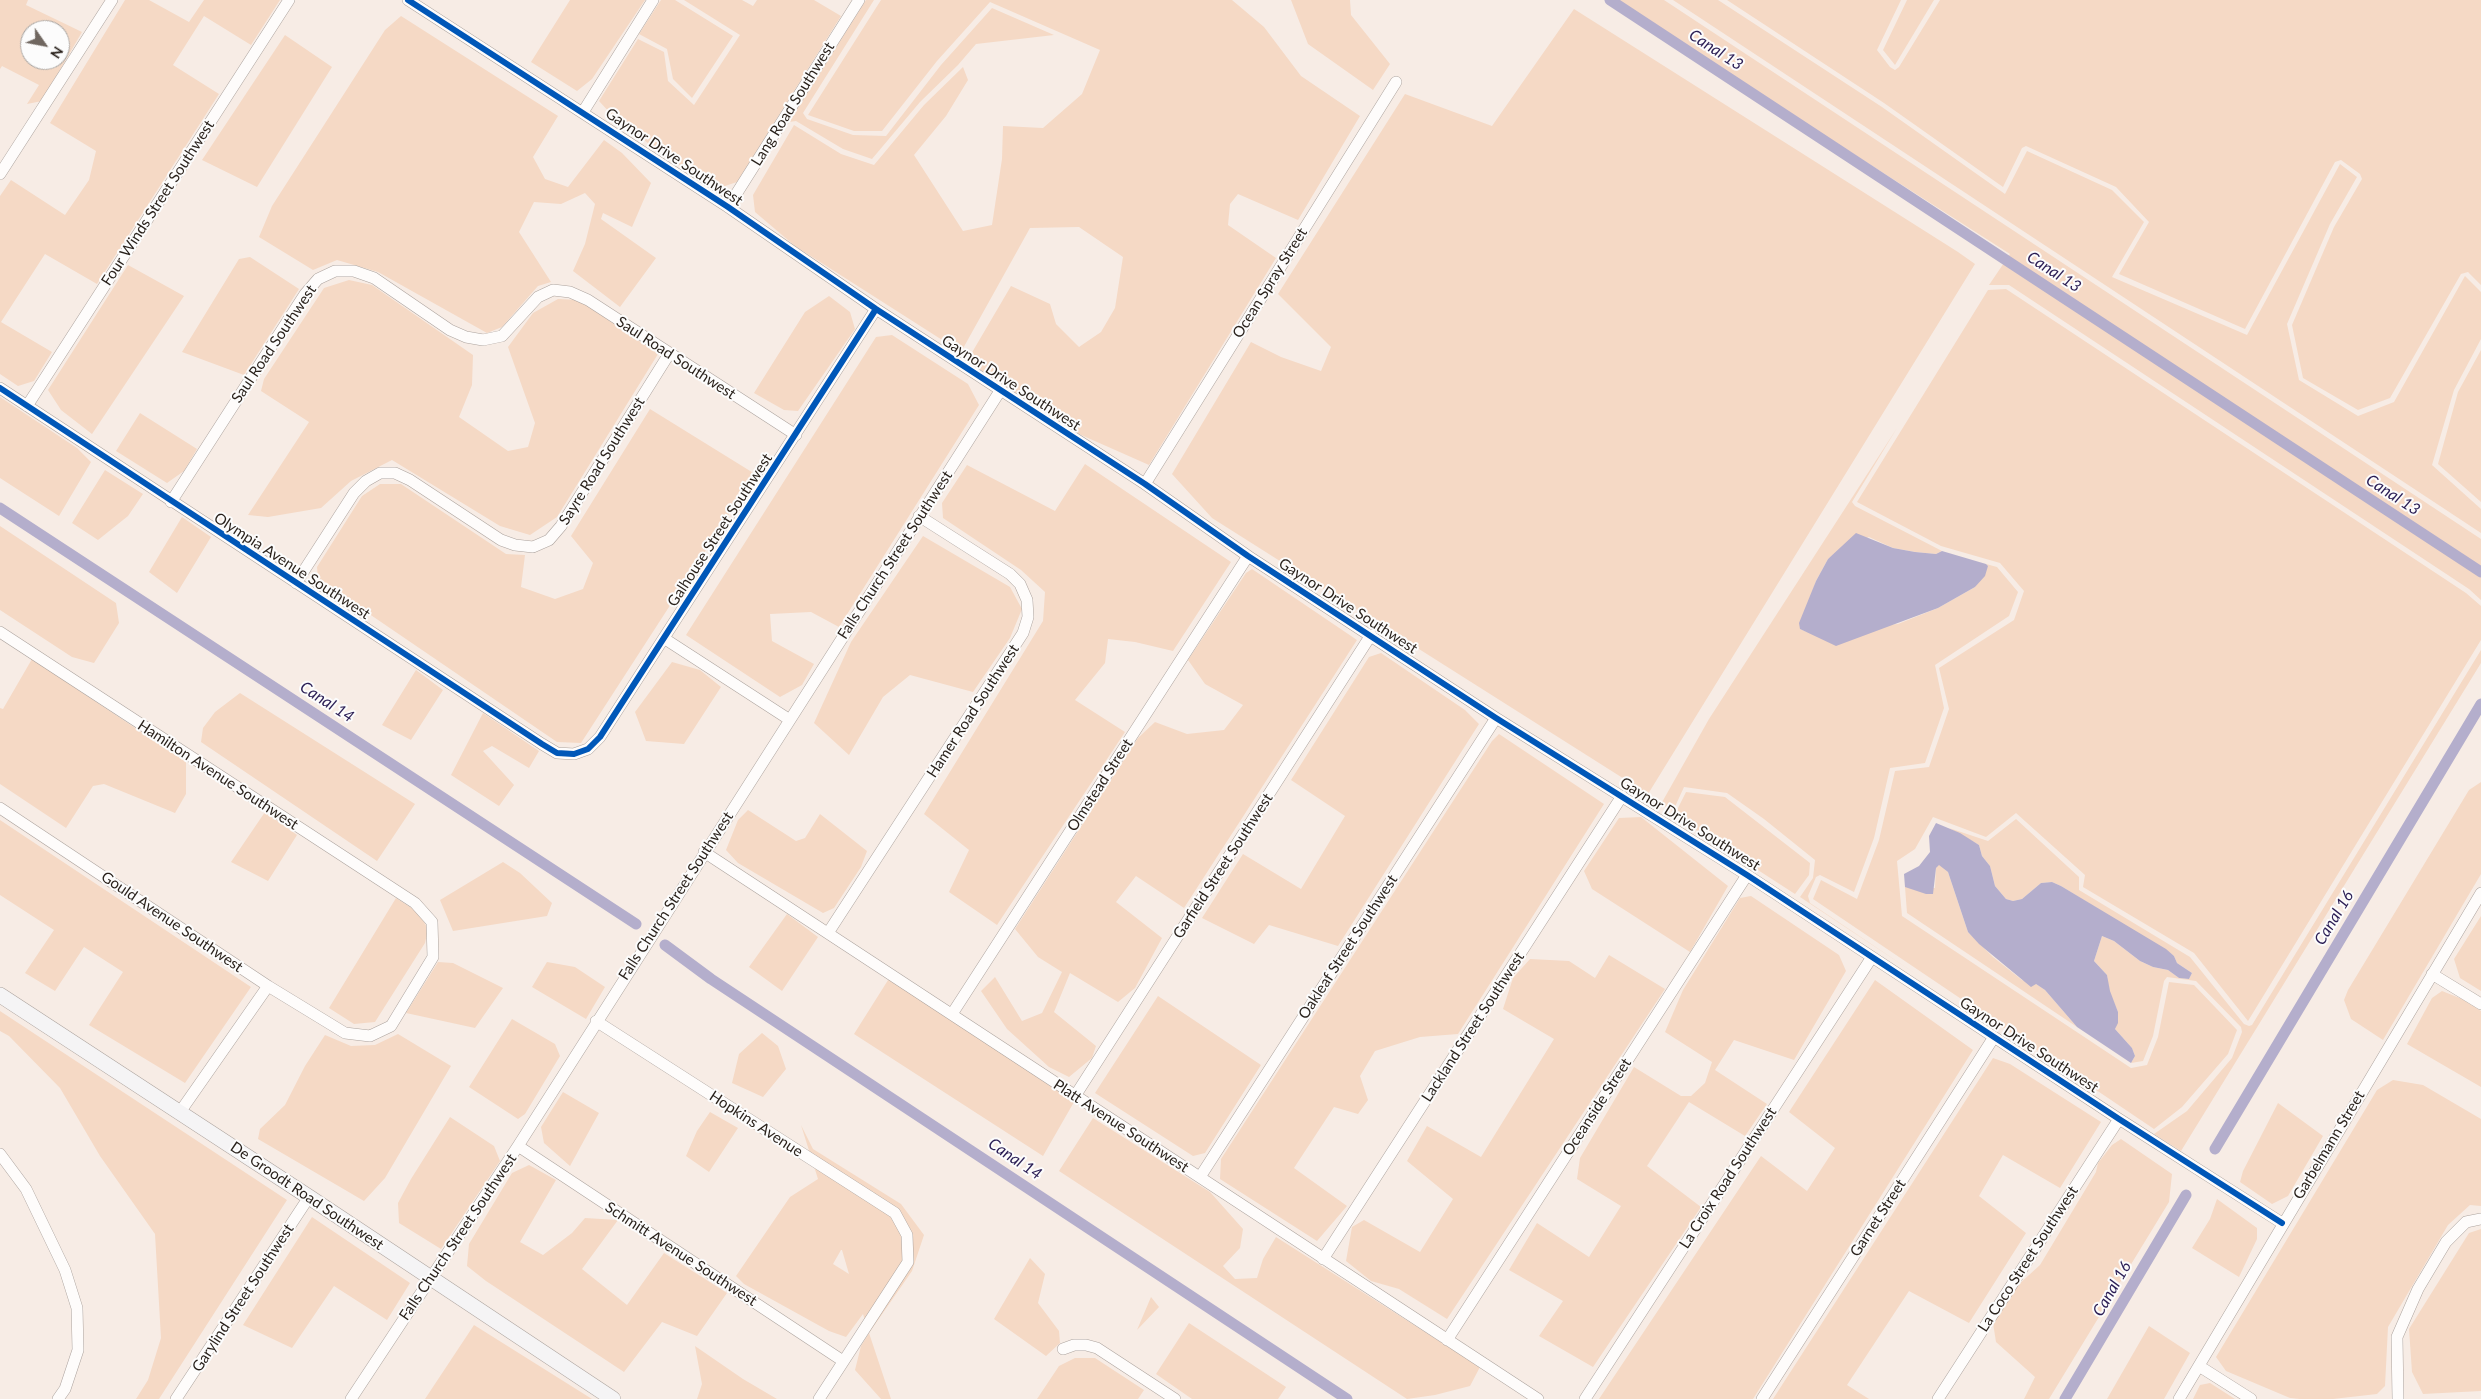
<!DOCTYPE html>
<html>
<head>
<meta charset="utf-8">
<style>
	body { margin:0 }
	#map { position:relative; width:2481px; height:1399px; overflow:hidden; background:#f7ece5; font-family:Lato,sans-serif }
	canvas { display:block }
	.north { position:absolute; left:20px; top:20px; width:50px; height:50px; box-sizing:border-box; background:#fcfcfc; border:1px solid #a7a4a1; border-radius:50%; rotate:123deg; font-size:14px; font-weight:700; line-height:20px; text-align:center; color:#271f19 }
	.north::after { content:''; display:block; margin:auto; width:18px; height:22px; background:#706760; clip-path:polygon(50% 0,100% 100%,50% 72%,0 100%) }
</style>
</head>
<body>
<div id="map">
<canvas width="2481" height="1399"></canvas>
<div class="north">N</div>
</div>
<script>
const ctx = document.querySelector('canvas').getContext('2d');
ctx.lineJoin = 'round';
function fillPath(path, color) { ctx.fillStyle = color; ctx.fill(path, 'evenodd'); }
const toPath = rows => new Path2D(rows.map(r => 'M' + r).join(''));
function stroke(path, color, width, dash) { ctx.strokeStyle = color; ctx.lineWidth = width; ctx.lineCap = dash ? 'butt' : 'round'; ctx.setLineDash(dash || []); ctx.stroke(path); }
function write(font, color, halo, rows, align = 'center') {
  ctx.font = font + ' Lato,sans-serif'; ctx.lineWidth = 4; ctx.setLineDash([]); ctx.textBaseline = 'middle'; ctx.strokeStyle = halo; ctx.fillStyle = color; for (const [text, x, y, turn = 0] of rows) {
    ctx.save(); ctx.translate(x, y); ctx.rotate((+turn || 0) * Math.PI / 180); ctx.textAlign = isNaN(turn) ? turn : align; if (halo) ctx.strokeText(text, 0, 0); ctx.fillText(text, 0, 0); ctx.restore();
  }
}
fillPath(toPath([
	[0,0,28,0,26,5,82,32,42,101,27,104,39,85,2,66,0,69],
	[30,30,60,30,60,60,30,60],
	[125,0,149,0,189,22,204,0,280,0,251,45,204,16,173,65,219,94,97,284,45,254,1,322,52,352,34,381,18,386,0,374,0,196,11,180,65,215,89,180,96,151,50,123],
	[570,0,645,0,592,79,577,91,531,62],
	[661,0,675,0,733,36,692,98,673,79,667,49,639,34],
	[684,0,742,0,753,6,757,0,814,0,841,16,737,182,719,188,668,159,611,114,599,101,638,39,664,52,668,81,694,105,740,35],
	[866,0,874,0,803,113,807,119,853,135,886,136,941,65,992,8,1054,35,976,44,958,65,920,102,872,159,843,149,796,121,789,122],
	[881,0,1232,0,1264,27,1301,76,1360,116,1298,220,1238,194,1230,204,1228,225,1276,258,1149,465,1079,434,967,361,1011,286,1050,304,1056,324,1079,347,1101,332,1115,308,1123,257,1079,227,1030,228,961,352,795,246,755,212,753,195,794,125,841,154,874,165,924,105,963,67,968,80,946,116,914,155,963,231,992,225,1002,159,1003,126,1043,128,1082,94,1100,50,990,2,937,61,882,131,854,131,808,115],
	[1291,0,1350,0,1351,15,1390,64,1373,90,1308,44],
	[1613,0,1664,0,2481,539,2481,600,2469,589,2009,285,1989,285,2010,254],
	[1673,0,1718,0,1882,107,2005,194,2027,151,2112,190,2144,222,2112,277,2247,335,2340,164,2357,177,2330,224,2287,324,2299,380,2358,416,2394,402,2465,276,2481,292,2481,339,2454,390,2432,465,2481,509,2481,533],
	[1727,0,1901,0,1877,50,1890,67,1895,70,1899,67,1940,0,2481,0,2481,285,2468,272,2461,274,2390,398,2358,410,2303,378,2292,325,2334,227,2362,179,2360,174,2341,160,2335,162,2245,329,2119,274,2149,222,2116,187,2026,146,2022,148,2003,187,1884,103],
	[1907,0,1934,0,1895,65,1883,50],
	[1574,9,1958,252,1975,264,1648,794,1212,518,1172,474,1251,342,1281,357,1321,371,1331,347,1278,294,1405,94,1492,126],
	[401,16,558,116,533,157,545,179,568,187,604,140,622,153,651,183,632,227,603,213,601,219,656,258,620,307,573,271,585,244,595,204,585,193,561,204,534,202,519,232,551,282,538,286,502,327,487,333,378,272,337,260,313,270,259,237,272,206,385,30],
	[285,35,332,67,257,187,202,160],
	[250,257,299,289,244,375,182,352,239,259],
	[128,265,184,296,92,434,61,410,48,390],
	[349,280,372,285,473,355,472,385,459,417,508,451,528,447,535,423,508,347,533,313,558,299,579,300,658,354,557,517,530,535,500,526,392,460,351,481,321,508,268,517,248,515,309,422,261,391,264,379,324,288],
	[2006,289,2466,593,2481,606,2481,640,2248,1021,2194,953,2083,887,2085,875,2016,813,1986,837,1933,817,1915,849,1897,861,1902,916,2131,1068,2147,1065,2158,1037,2169,982,2194,985,2237,1030,2228,1054,2182,1107,2154,1129,1813,899,1821,880,1857,899,1879,840,1895,771,1929,767,1949,709,1939,668,2014,620,2024,591,2000,563,1941,546,1857,502,1988,290],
	[829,296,850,312,855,329,798,411,784,410,754,393,805,312],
	[892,335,968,384,979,405,839,627,811,612,770,614,772,641,814,664,802,685,780,697,686,635,876,337],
	[2481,350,2481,502,2438,464,2458,392],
	[0,397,77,448,91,462,59,516,0,478],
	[650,409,755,474,581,743,557,742,318,579,317,567,362,496,380,484,401,484,506,554,525,555,521,587,555,599,583,589,593,563,571,536],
	[140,413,197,449,184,471,167,483,116,451],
	[1897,428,1852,502,1855,506,1942,551,1936,554,1915,552,1893,548,1869,537,1840,550,1828,559,1816,581,1800,629,1807,632,1898,624,1938,608,1975,587,1988,566,1986,564,1997,567,2018,592,2009,616,1935,665,1944,708,1925,763,1890,768,1874,838,1854,892,1820,875,1816,877,1808,896,1810,903,1922,978,1800,897,1813,878,1815,860,1764,819,1727,793,1684,787,1673,811,1661,804,1709,719],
	[1085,464,1231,562,1173,651,1135,642,1108,639,1105,663,1075,700,1125,732,997,925,949,892,969,850,924,814,1043,621,1045,592,1021,570,943,518,942,503,967,465,1055,511],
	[105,470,143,494,128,516,98,540,72,523],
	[182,517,211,537,177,593,149,572],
	[0,526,116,603,119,623,94,663,72,657,0,610],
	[923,536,1010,587,1022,609,1010,638,973,692,910,675,883,697,849,755,814,723,851,642],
	[1252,569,1357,640,1184,908,1136,876,1116,902,1162,938,1135,988,1118,1002,1070,973,1054,1012,1096,1046,1092,1058,1069,1077,1049,1067,1007,1029,981,991,995,977,1022,1021,1042,1013,1062,972,1038,957,1015,929,1138,738,1155,722,1187,734,1224,730,1243,705,1205,684,1188,660,1246,573],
	[2481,650,2481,663,2181,1151,2154,1134,2187,1111,2232,1058,2242,1032,2241,1027,2196,981,2167,977,2164,981,2153,1036,2143,1061,2131,1063,2135,1056,2132,1048,2115,1029,2118,1012,2109,991,2107,975,2094,961,2102,936,2114,941,2140,961,2153,967,2168,970,2179,978,2189,979,2192,973,2177,963,2174,956,2061,886,2052,882,2041,883,2022,899,2013,901,2006,899,1995,886,1990,866,1982,856,1979,845,1949,828,1988,841,2016,819,2079,877,2079,890,2190,957,2244,1024,2249,1026,2252,1025],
	[1381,653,1465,710,1479,724,1338,946,1269,925,1254,944,1202,918,1243,854,1301,889,1345,816,1291,780,1369,657],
	[32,659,186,762,186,794,175,813,104,784,93,786,66,828,0,784,0,708,3,709],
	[672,662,700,670,721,687,684,744,646,741,635,712],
	[416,670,443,690,411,740,382,725],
	[240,693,415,804,377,861,201,742,203,728,215,712],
	[483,713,539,751,529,768,492,746,483,751,514,785,499,806,451,775],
	[1499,734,1604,804,1458,1034,1420,1037,1375,1051,1360,1076,1368,1100,1358,1114,1334,1107,1294,1168,1347,1206,1317,1241,1220,1179,1221,1159,1492,741],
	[2481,782,2481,874,2383,1040,2351,1019,2344,1000,2348,990,2469,790],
	[1686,792,1725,797,1810,863,1809,875,1795,894,1696,830,1677,810],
	[748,810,796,841,805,838,820,814,867,851,861,867,834,908,823,913,738,863,726,850,738,820],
	[265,812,297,835,268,881,231,862],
	[1641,817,1728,886,1690,952,1592,889,1584,871,1619,818],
	[0,820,251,987,185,1083,89,1025,123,972,84,947,55,991,25,973,54,930,0,895],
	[503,862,520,873,552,903,547,916,453,931,440,900],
	[1939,864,1948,872,1968,932,1993,957,2022,980,2036,984,2045,990,2077,1027,1907,913,1905,887,1935,888,1936,868],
	[1751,896,1839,955,1846,971,1794,1060,1734,1040,1715,1070,1767,1104,1745,1136,1689,1102,1647,1166,1701,1207,1593,1367,1539,1336,1563,1301,1509,1270,1537,1223,1589,1257,1621,1206,1577,1179,1580,1158,1634,1067,1681,1096,1691,1096,1705,1083,1712,1062,1665,1032,1683,990,1740,898],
	[396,898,418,912,428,929,425,943,375,1022,354,1024,329,1008],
	[787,914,818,937,782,991,749,967],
	[2481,916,2481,991,2460,978,2454,959],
	[1609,955,1665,989,1447,1319,1399,1289,1371,1281,1346,1261,1352,1227,1364,1220,1420,1252,1453,1199,1407,1161,1427,1126,1481,1157,1554,1039,1503,1009,1513,978,1530,959,1569,961,1595,978],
	[438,962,453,963,503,988,475,1028,406,1013],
	[547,962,575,967,605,987,586,1019,532,987],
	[890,977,1074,1102,1043,1156,854,1034],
	[1875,980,1973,1050,1753,1399,1599,1399,1761,1156,1807,1191,1835,1148,1789,1112],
	[2442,991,2462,999,2481,1011,2481,1087,2407,1044,2432,998],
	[1158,996,1261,1065,1205,1153,1193,1156,1095,1093],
	[0,1011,287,1200,159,1399,136,1399,148,1380,161,1338,155,1234,100,1156,60,1088,9,1036,0,1031],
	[512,1019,555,1044,560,1056,525,1114,518,1119,469,1087],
	[762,1033,778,1046,786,1069,763,1097,732,1083,739,1054],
	[398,1034,451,1066,385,1178,364,1201,258,1139,260,1129,285,1105,305,1066,325,1035,351,1046,375,1045],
	[1993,1058,2010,1064,2101,1122,2060,1188,2003,1155,1979,1196,2026,1233,1969,1323,1909,1291,1847,1385,1869,1399,1773,1399],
	[2393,1080,2423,1085,2481,1119,2481,1206,2470,1205,2448,1225,2388,1327,2385,1386,2377,1394,2333,1399,2300,1399,2290,1398,2226,1371,2216,1357,2377,1090],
	[563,1092,599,1113,570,1166,544,1143,541,1127],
	[2278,1103,2323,1136,2288,1196,2272,1204,2240,1182,2243,1171],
	[710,1112,738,1128,709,1172,686,1156,697,1131],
	[450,1117,494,1146,500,1161,441,1249,399,1223,398,1203,411,1179],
	[1093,1118,1210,1192,1243,1229,1240,1248,1223,1266,1235,1279,1257,1278,1263,1259,1276,1237,1480,1367,1470,1386,1435,1395,1407,1399,1059,1171],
	[801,1125,813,1149,901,1204,924,1235,912,1271,869,1333,891,1399,881,1399,855,1370,861,1346,869,1333,863,1314,846,1337,829,1331,744,1284,736,1276,790,1197,818,1179],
	[841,1250,842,1250,849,1274,833,1264],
	[2121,1139,2172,1174,2169,1202,2049,1399,2024,1399,2035,1377,1996,1342,1993,1323,2018,1285,2040,1265,2096,1172,2098,1163,2112,1145],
	[529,1165,556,1180,520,1242,543,1255,572,1233,585,1218,618,1220,582,1269,627,1305,664,1253,727,1293,697,1336,662,1322,624,1372,486,1281,467,1266,469,1244,512,1173],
	[2217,1199,2257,1228,2257,1239,2239,1277,2192,1248,2210,1219],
	[312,1217,410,1283,387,1320,334,1286,292,1348,243,1325],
	[2481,1229,2481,1391,2423,1394,2412,1372,2409,1329,2469,1233],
	[1030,1258,1045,1274,1038,1303,1059,1331,1060,1343,1046,1356,994,1319],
	[1151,1297,1159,1307,1137,1330],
	[1189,1323,1286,1387,1278,1399,1192,1399,1156,1374],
	[474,1325,592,1399,425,1399],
	[2149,1326,2190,1353,2164,1399,2107,1399],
	[695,1346,743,1379,777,1399,697,1399,702,1384],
	[1075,1358,1095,1358,1144,1390,1138,1399,1037,1399,1059,1366],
	[2210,1383,2235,1399,2193,1399,2200,1385]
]), '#f5d9c5');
fillPath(toPath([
	[1856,533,1893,548,1915,552,1936,554,1942,551,1986,564,1988,566,1985,576,1975,587,1938,608,1836,646,1800,629,1799,623,1816,581,1828,559],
	[1936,823,1960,833,1979,845,1982,856,1990,866,1995,886,2006,899,2013,901,2022,899,2041,883,2052,882,2061,886,2166,949,2174,956,2177,963,2192,973,2189,979,2179,978,2168,970,2153,967,2140,961,2114,941,2102,936,2094,961,2107,975,2110,991,2118,1012,2118,1023,2115,1029,2132,1048,2135,1056,2131,1063,2077,1027,2045,990,2036,984,2031,987,1979,944,1968,932,1948,872,1939,865,1936,868,1933,894,1926,894,1905,887,1904,874,1919,866,1930,852,1929,836]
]), '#b4aecc');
stroke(toPath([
	[1610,0,2481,572],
	[0,508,636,924],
	[665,945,711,979,1347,1399],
	[2215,1149,2481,704],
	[2065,1399,2186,1195]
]), '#b4aecc', 11);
const street = toPath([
	[408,0,728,207,876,309,1145,484,1248,556,1496,718,1747,875,2119,1119,2282,1223],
	[583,112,653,0],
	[0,174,112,0],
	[728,207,859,0],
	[0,388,542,744,557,753,574,754,588,749,600,737,876,309],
	[27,406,289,0],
	[1145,484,1396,82],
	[171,502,305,294,318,279,335,271,354,271,374,278,450,330,466,337,483,340,502,336,538,297,553,290,570,292,588,300,796,435],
	[296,583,354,493,366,481,380,473,395,473,410,480,501,540,515,545,533,547,549,540,561,526,669,354],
	[0,632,415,903,432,922,433,957,391,1026,370,1036,345,1033,268,986,0,808],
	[665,639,790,720],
	[704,852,1538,1399],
	[828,933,1023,633,1028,617,1027,600,1020,584,1010,574,919,516],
	[2432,974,2481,1004],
	[952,1014,1248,556],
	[596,1021,895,1213,907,1235,908,1262,819,1399],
	[1075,1096,1371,635],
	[180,1112,268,986],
	[518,1146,843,1361],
	[0,1154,26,1189,65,1270,77,1308,78,1350,65,1389,58,1399],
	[1200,1177,1496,718],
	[1323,1259,1622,796],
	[1447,1340,1747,875],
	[1063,1349,1074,1345,1086,1345,1097,1348,1175,1399],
	[2199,1366,2251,1399],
	[176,1399,309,1197],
	[351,1399,518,1146,1000,391],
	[1585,1399,1872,957],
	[1762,1399,1994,1037],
	[1938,1399,2119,1119],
	[2179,1399,2481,893],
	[2398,1399,2397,1337,2418,1289,2446,1242,2466,1222,2481,1219]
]);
const secondary = toPath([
	[0,995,309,1197,613,1399]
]);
stroke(street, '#aca39e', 12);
stroke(secondary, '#aca39e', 16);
stroke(street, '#fefcfb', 11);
stroke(secondary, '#f5f4f5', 15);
stroke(toPath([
	[408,0,728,207,876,309,1145,484,1248,556,1496,718,1747,875,2119,1119,2282,1223],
	[0,388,542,744,557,753,574,754,588,749,600,737,876,309]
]), '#0057b8', 6);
write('15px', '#271f19', '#fcfcfc', [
	["Lang Road Southwest",793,104,-58],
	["Gaynor Drive Southwest",674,157,34],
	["Four Winds Street Southwest",158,203,-57],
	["Ocean Spray Street",1270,283,-58],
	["Saul Road Southwest",274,344,-56],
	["Saul Road Southwest",676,358,33],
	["Gaynor Drive Southwest",1011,383,33],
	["Sayre Road Southwest",602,461,-58],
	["Galhouse Street Southwest",720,530,-57],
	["Falls Church Street Southwest",895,555,-57],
	["Olympia Avenue Southwest",292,566,33],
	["Gaynor Drive Southwest",1348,606,33],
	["Hamer Road Southwest",973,711,-57],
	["Hamilton Avenue Southwest",218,775,33],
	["Olmstead Street",1100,785,-57],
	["Gaynor Drive Southwest",1690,824,32],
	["Garfield Street Southwest",1223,866,-57],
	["Falls Church Street Southwest",676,896,-57],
	["Gould Avenue Southwest",172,922,34],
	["Oakleaf Street Southwest",1348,947,-57],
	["Lackland Street Southwest",1473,1027,-57],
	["Gaynor Drive Southwest",2029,1045,33],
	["Oceanside Street",1597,1107,-57],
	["Hopkins Avenue",756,1124,33],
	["Platt Avenue Southwest",1121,1126,33],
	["Garbelmann Street",2329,1145,-59],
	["La Croix Road Southwest",1728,1178,-57],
	["De Groodt Road Southwest",307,1196,34],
	["Garnet Street",1878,1218,-57],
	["Falls Church Street Southwest",458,1237,-56],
	["Schmitt Avenue Southwest",681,1254,33],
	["La Coco Street Southwest",2028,1259,-57],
	["Garylind Street Southwest",243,1298,-57]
]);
write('italic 16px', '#2a1d54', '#fcfcfc', [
	["Canal 13",1716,50,33],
	["Canal 13",2054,272,33],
	["Canal 13",2393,495,33],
	["Canal 14",327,702,33],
	["Canal 16",2334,918,-59],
	["Canal 14",1015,1159,34],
	["Canal 16",2112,1289,-60]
]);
</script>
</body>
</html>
